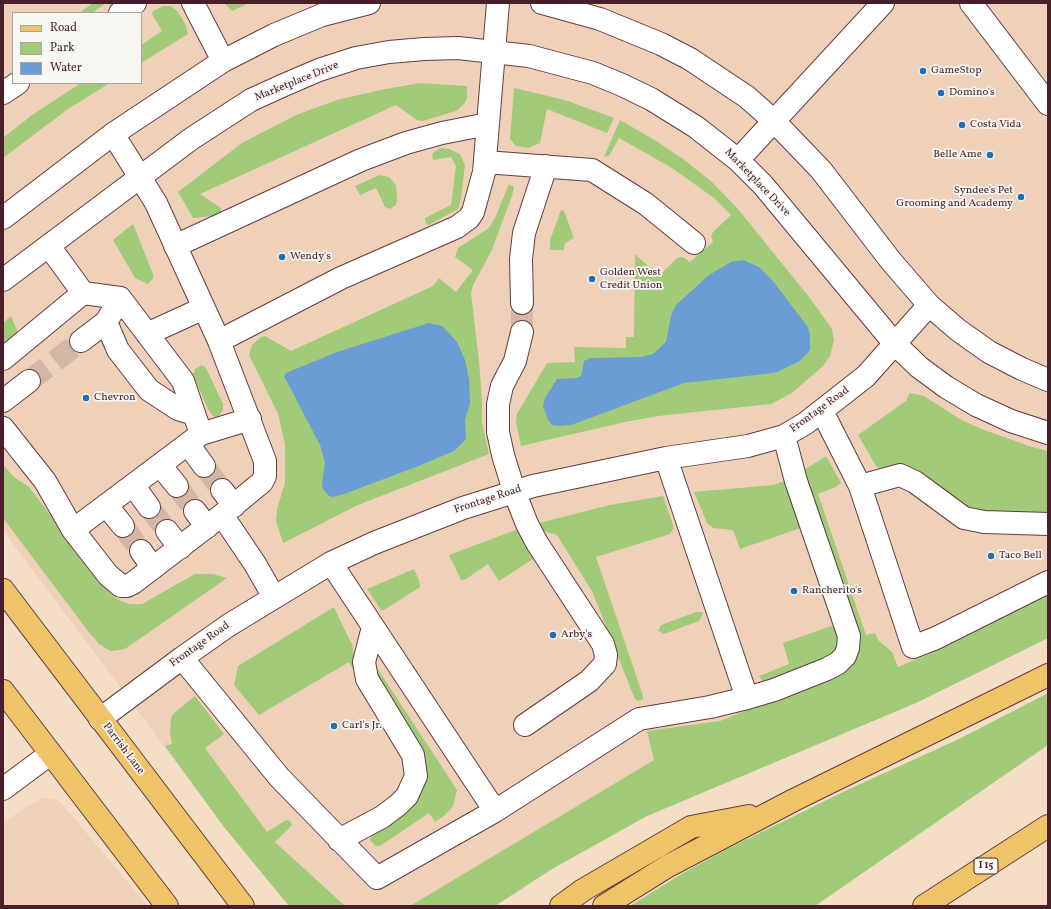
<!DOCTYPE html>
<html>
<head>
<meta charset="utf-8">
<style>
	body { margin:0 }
	#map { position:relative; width:1051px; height:909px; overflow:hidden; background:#f4dec5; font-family:Vollkorn,serif }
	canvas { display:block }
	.frame { position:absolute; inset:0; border:4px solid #4a1f2b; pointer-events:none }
	.legend { position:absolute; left:12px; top:12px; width:130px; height:72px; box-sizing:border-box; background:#f6f6f2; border:1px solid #b1a0a2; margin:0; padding:5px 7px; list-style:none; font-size:12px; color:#4a1f2b }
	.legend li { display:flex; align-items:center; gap:8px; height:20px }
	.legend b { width:20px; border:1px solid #b1a0a2 }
</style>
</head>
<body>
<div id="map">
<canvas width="1051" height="909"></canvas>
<div class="frame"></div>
<ul class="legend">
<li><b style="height:5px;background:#efc469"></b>Road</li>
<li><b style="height:11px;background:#a1cb78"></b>Park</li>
<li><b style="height:11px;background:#6a9dd6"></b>Water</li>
</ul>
</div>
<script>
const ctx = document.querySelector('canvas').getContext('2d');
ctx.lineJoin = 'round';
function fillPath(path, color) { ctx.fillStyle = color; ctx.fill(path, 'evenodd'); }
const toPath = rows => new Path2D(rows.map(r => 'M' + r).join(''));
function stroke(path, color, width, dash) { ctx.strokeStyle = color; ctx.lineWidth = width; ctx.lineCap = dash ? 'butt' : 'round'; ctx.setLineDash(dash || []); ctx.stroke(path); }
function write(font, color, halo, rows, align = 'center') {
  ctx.font = font + ' Vollkorn,serif'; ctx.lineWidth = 3.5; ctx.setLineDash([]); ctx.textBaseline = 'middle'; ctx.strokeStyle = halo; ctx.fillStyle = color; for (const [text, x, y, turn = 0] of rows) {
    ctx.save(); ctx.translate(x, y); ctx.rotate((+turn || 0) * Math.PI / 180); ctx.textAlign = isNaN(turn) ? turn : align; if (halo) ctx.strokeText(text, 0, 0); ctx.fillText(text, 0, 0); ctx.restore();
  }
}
fillPath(toPath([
	[3,3,1048,3,1048,638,916,703,647,816,552,869,495,906,289,906,224,827,3,530],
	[13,13,141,13,141,83,13,83],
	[43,798,57,800,63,805,148,906,3,906,3,823,26,807]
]), '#efd1ba');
fillPath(toPath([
	[93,3,106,3,92,13,79,13],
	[224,3,249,3,232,11],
	[163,6,171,6,177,11,185,23,188,34,141,63,141,45,162,31,152,14,153,11],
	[81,83,110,83,68,109,3,158,3,138,32,115],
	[420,83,467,86,467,98,464,104,456,111,423,121,417,120,396,105,200,194,221,208,221,212,215,216,193,218,178,192,242,143,296,115,337,100,380,90],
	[514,88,565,100,614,118,607,133,547,109,540,143,529,148,516,146,510,139],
	[620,120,653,139,683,159,712,182,738,209,809,297,832,329,834,340,830,356,823,366,792,393,771,404,658,416,625,422,521,446,516,422,517,414,547,363,575,362,574,347,626,348,626,337,634,337,635,254,659,276,677,258,683,257,690,262,713,242,711,236,713,232,731,215,714,198,672,168,619,138,609,156,604,157],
	[440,148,449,149,460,154,465,165,461,199,458,209,429,225,426,224,425,218,451,205,456,166,451,157,433,160,432,154],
	[380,175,389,177,396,185,397,200,396,205,390,209,385,207,376,188,360,195,355,186],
	[509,184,514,187,512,196,491,252,473,285,471,293,479,361,482,401,482,422,489,454,358,505,283,543,276,521,277,509,285,483,285,444,278,414,249,355,252,345,261,337,265,336,291,351,433,286,439,278,456,292,473,270,455,257,458,248,489,228,495,218],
	[561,210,564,211,574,238,565,243,564,250,550,250,550,240],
	[133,224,153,274,153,278,148,284,135,278,113,240],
	[11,316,18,333,3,345,3,323],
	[202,365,206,368,223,404,223,410,219,416,215,417,212,415,208,409,193,375,195,369],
	[910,393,924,396,960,419,979,428,1029,446,1048,451,1048,515,972,511,908,467,899,466,881,470,876,466,858,435,906,401],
	[826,456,841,483,836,487,818,494,866,635,875,633,878,640,892,652,898,667,937,650,939,645,1048,592,1048,638,916,703,647,816,552,869,495,906,410,906,654,760,647,731,720,721,831,676,846,667,801,472],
	[3,465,14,477,29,487,103,585,114,597,121,601,129,604,142,604,195,574,212,574,227,578,125,649,111,651,107,649,99,644,88,631,3,518],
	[787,480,803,527,740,549,733,530,713,528,707,523,694,492,773,485],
	[663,496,673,525,673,529,670,534,596,557,643,696,643,699,638,701,635,699,632,692,593,593,557,535,541,530,535,524,610,505],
	[521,528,536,557,499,581,488,564,466,579,461,580,449,555],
	[414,569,419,580,420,587,384,610,381,610,367,589],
	[334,607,350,641,352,643,356,669,354,671,349,662,259,715,234,685,238,666],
	[696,612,702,612,703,614,699,621,664,634,658,631,661,625],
	[837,624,840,638,838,653,769,684,763,682,759,676,789,664,783,643],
	[370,657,457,790,453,806,444,816,435,822,429,813,380,846,376,846,370,840,373,832,418,796,424,787,426,778,385,700],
	[1048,693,1048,745,815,906,630,906,683,873,731,847,847,790,961,738],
	[195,696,224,734,205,748,267,832,286,820,290,821,292,825,275,842,345,906,289,906,224,827,165,746,172,744,170,732,171,718,173,714]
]), '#a1cb78');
fillPath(toPath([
	[743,260,759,267,773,281,807,326,810,334,810,350,800,361,777,372,765,374,684,383,571,425,559,426,552,425,548,420,543,406,545,398,557,379,576,378,581,376,584,361,590,358,641,357,653,354,666,342,671,316,676,305,709,275,731,262],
	[429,323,442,326,448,332,457,342,465,360,469,379,470,403,465,420,466,439,454,451,421,465,347,493,333,497,329,496,323,489,322,484,325,462,320,445,284,376,286,373,337,352]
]), '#6a9dd6');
stroke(toPath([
	[522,332,522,303],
	[29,381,81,341],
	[204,466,222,490],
	[177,486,195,511],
	[149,507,167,531],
	[123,526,141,551]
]), '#d2b8a6', 22, [22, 11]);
const minor = toPath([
	[193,3,223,61],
	[542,3,600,19,661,44,690,59,747,97,774,121,821,170,891,261,929,305,958,330,989,352,1022,369,1048,380],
	[971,3,1048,104],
	[120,13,135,3],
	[3,93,18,83],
	[113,134,156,203,219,341,265,461,265,476,262,482,222,515,255,564,274,597],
	[738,160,883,3],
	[485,162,592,170,646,204,694,243],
	[3,218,113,134,223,61,274,35,322,15,369,3],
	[175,246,361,160,406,143,442,133,488,124],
	[3,280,191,139,251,100,284,85,319,70,356,58,389,52,424,49,458,48,529,56,593,73,622,85,651,99,696,127,738,160,763,185,895,344,919,367,946,387,976,405,1011,421,1048,433],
	[522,303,521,259,524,233,546,166],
	[106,322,118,350,149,390,178,409,194,414],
	[522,332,515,361,502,386,498,404,498,432,503,455,514,491,527,524,537,543,603,644,606,655,605,664,589,681,525,725],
	[147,334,204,308],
	[81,341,106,322,114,309],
	[219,341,341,278,457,227,469,218,473,212,484,172,498,3],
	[3,359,83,293,49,246],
	[3,401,29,381],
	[822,411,860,486,913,647,936,638,1048,582],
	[3,428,45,481,73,530,108,575,121,586,127,586,133,583,222,515],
	[201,434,250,419],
	[188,444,204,466],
	[160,465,177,486],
	[133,485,149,507],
	[860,486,900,475,915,482,964,518,984,522,1048,524],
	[222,490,234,506],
	[106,505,123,526],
	[195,511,207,527],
	[73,530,201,434,183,381,120,298,83,293],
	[167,531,180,548],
	[141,551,153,568],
	[182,658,279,777,377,878,495,811,331,563],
	[747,698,774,690,827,669,838,663,845,656,848,648,849,636,796,481,784,436],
	[100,719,182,658,229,625,331,563,374,543,463,508,533,486,666,458,748,446,784,436,806,423,866,376,929,305],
	[3,789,50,754],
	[495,811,639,719,710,707,747,698,666,458],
	[339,840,382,817,398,805,407,796,416,776,413,755,367,679,364,662,373,627]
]);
const major = toPath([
	[3,590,243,906],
	[3,691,167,906]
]);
const highway = toPath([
	[561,906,583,890,691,827,749,816],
	[604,906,668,866,794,800,1048,675],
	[924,906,1048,826]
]);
stroke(minor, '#643c42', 24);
stroke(major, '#643c42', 24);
stroke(highway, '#643c42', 24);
stroke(minor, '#fff', 22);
stroke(major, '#efc469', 22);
stroke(highway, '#efc469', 22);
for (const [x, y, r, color] of [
	[923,71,4,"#1f6fb2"],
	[941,93,4,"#1f6fb2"],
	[962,125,4,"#1f6fb2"],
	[990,155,4,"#1f6fb2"],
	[1021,197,4,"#1f6fb2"],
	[282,257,4,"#1f6fb2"],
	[592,279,4,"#1f6fb2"],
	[86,398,4,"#1f6fb2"],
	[991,556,4,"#1f6fb2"],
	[794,591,4,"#1f6fb2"],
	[553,635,4,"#1f6fb2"],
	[334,726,4,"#1f6fb2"]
]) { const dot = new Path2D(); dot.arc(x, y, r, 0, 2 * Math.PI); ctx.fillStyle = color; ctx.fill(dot); stroke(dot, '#f6f6f2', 1.5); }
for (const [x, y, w] of [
	[986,866,24]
]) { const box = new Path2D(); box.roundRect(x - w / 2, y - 8, w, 16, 3); ctx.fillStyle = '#f6f6f2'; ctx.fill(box); stroke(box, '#4a1f2b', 1); }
write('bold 10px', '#4a1f2b', null, [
	["I 15",986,866]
]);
write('11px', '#4a1f2b', '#f6f6f2', [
	["GameStop",931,71],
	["Domino's",949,93],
	["Costa Vida",970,125],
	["Belle Ame",982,155,"right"],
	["Syndee's Pet",1013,191,"right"],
	["Grooming and Academy",1013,204,"right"],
	["Wendy's",290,257],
	["Golden West",600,273],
	["Credit Union",600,286],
	["Chevron",94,398],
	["Taco Bell",999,556],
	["Rancherito's",802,591],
	["Arby's",561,635],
	["Carl's Jr.",342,726]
], 'left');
write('11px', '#4a1f2b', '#f6f6f2', [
	["Marketplace Drive",297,82,-22],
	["Marketplace Drive",757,183,46],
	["Frontage Road",820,410,-36],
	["Frontage Road",488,500,-18],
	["Frontage Road",200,645,-35],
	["Parrish Lane",123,749,53]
]);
</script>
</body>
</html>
